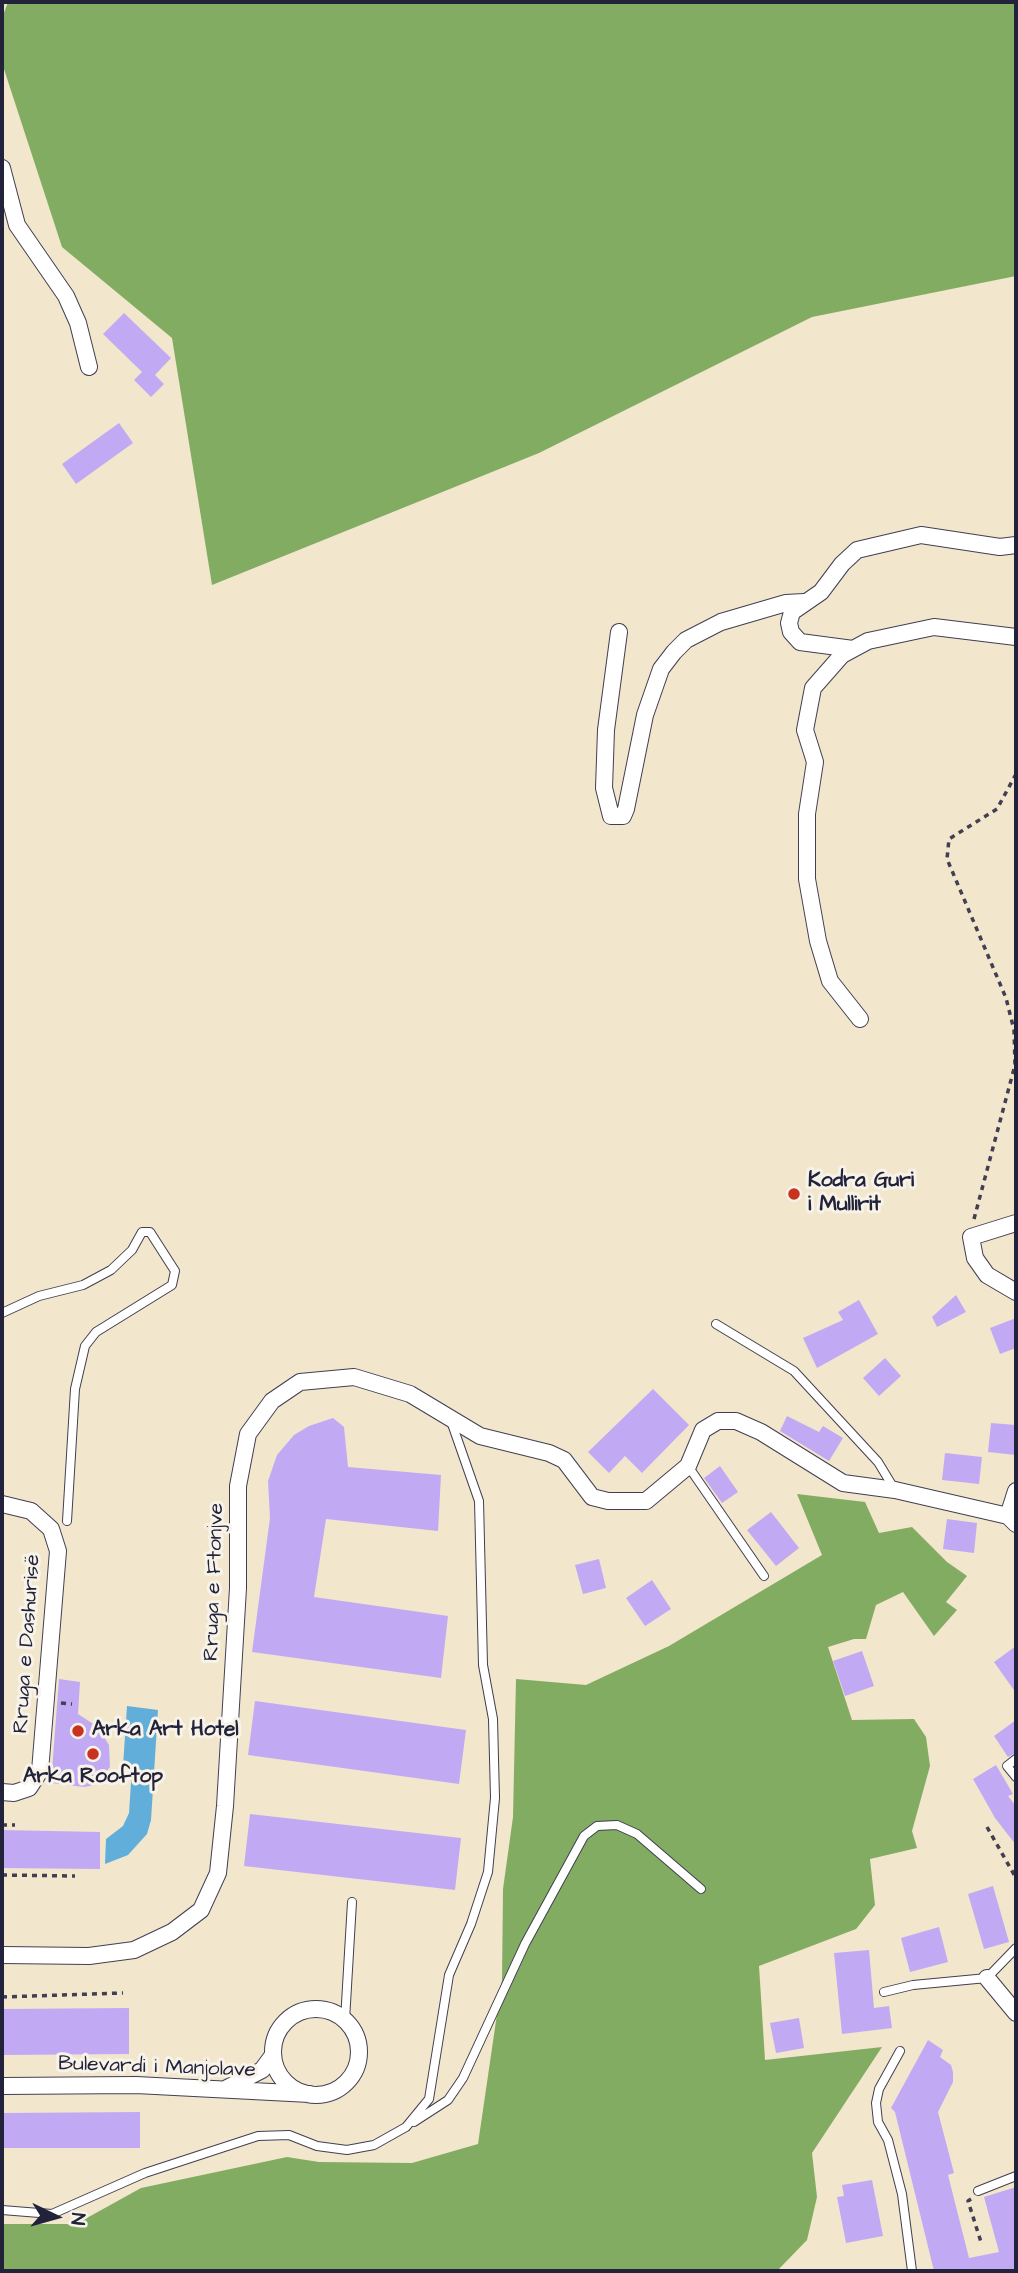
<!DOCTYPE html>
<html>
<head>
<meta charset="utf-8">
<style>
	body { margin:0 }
	#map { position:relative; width:1018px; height:2273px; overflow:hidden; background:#f2e6cd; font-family:"Architects Daughter",sans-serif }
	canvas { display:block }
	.frame { position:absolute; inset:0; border:4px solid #22223b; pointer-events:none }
	.north { position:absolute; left:21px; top:2182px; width:70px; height:70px; -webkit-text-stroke:5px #f7f3e8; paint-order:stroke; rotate:95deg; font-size:19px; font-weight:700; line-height:28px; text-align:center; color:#22223b }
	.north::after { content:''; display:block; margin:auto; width:24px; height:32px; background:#22223b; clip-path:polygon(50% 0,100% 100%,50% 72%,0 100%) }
</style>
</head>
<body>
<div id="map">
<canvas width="1018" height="2273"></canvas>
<div class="frame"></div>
<div class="north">N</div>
</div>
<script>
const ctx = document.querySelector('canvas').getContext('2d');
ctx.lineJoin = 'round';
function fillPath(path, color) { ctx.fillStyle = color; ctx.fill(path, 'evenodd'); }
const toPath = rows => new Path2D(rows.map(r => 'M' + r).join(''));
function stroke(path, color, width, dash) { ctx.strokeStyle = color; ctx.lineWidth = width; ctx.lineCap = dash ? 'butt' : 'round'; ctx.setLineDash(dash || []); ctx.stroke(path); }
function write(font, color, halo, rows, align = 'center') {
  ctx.font = font + ' "Architects Daughter",sans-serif'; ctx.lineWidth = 6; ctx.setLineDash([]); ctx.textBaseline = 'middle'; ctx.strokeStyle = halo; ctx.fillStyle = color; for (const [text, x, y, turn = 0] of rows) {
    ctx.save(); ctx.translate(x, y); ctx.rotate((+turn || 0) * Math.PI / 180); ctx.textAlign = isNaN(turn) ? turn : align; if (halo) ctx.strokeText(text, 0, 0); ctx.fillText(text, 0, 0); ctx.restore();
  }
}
fillPath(toPath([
	[8,2,1016,2,1016,276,812,317,539,453,212,585,172,338,62,247,2,63,2,18],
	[797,1494,865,1502,879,1533,912,1527,947,1562,967,1576,946,1602,957,1610,934,1636,903,1592,876,1605,866,1639,854,1639,828,1647,852,1720,914,1719,926,1737,930,1766,912,1831,917,1848,870,1859,875,1905,856,1929,759,1966,765,2060,882,2047,812,2153,817,2197,807,2240,777,2271,2,2271,2,2224,76,2224,141,2188,287,2157,319,2162,412,2163,478,2144,502,1980,503,1889,513,1817,516,1679,586,1685,669,1646,822,1555]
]), '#82ac62');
fillPath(toPath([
	[127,1706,158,1710,151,1820,147,1834,128,1855,105,1864,106,1839,123,1826,129,1813,132,1767,123,1766]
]), '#61aeda');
fillPath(toPath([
	[124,313,171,358,155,375,164,384,151,397,134,380,142,372,103,334],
	[119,423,133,443,76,484,62,464],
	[956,1295,966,1312,937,1327,932,1317],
	[859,1300,878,1334,817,1368,803,1338,843,1320,838,1312],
	[1016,1318,1016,1348,1000,1354,990,1328],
	[885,1358,901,1376,879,1396,863,1378],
	[653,1389,689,1425,642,1473,625,1456,609,1473,588,1452],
	[787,1416,819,1432,823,1426,843,1438,829,1461,780,1431],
	[333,1418,344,1427,348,1467,441,1475,438,1531,326,1519,314,1597,448,1616,441,1678,252,1652,270,1518,268,1481,277,1455,294,1435,309,1426],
	[991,1423,1016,1425,1016,1455,988,1452],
	[945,1453,982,1457,979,1484,942,1480],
	[720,1466,738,1492,722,1503,704,1478],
	[771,1512,799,1548,776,1566,747,1530],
	[947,1519,977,1523,974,1553,943,1549],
	[599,1559,606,1588,583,1594,575,1565],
	[652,1580,671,1609,645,1626,626,1598],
	[1016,1646,1016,1693,994,1662],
	[862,1651,874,1686,845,1696,833,1661],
	[59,1679,80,1682,78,1714,98,1727,109,1745,110,1767,95,1785,84,1787,51,1783],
	[255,1701,466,1730,459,1784,248,1755],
	[1016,1720,1016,1753,1008,1757,994,1736],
	[996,1765,1013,1794,1008,1796,1016,1806,1016,1845,995,1818,973,1779],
	[250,1814,461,1838,455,1890,244,1866],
	[2,1830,100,1832,100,1869,2,1868],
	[993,1886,1009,1942,984,1949,968,1894],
	[939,1927,948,1962,910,1972,901,1938],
	[869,1950,874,2008,889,2006,892,2028,842,2034,834,1953],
	[129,2008,129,2054,2,2055,2,2009],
	[799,2018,804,2048,776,2053,770,2023],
	[928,2040,943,2050,940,2057,951,2065,953,2072,953,2082,938,2112,954,2173,948,2175,969,2258,999,2252,984,2197,1016,2187,1016,2271,934,2271,895,2112,891,2108],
	[140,2112,140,2148,2,2148,2,2113],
	[872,2180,883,2236,846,2243,837,2197,844,2196,842,2185]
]), '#c1aaf3');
const service = toPath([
	[2,1313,39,1296,83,1285,111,1270,132,1250,142,1232,150,1232,175,1271,172,1285,96,1332,85,1346,75,1389,67,1521],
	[716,1324,794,1371,878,1462,895,1490],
	[688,1466,764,1576],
	[1016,1759,1007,1766,1016,1777],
	[884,1992,913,1985,987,1978,1016,1948],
	[345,2020,352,1902],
	[900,2051,879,2089,876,2103,878,2122,888,2140,902,2194,912,2271],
	[414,2122,448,2100,463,2078,525,1944,584,1836,597,1826,617,1825,637,1834,701,1889],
	[978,2191,1016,2176],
	[2,2210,52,2214,145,2173,258,2136,289,2135,317,2146,347,2150,374,2145,406,2127,429,2099,449,1975,471,1924,488,1872,495,1798,493,1719,483,1665,479,1501,451,1421]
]);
const minor = toPath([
	[2,168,17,225,66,296,78,323,89,367],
	[619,632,606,730,604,788,611,816,623,816,626,809,645,715,661,669,674,652,686,640,721,622,786,603,804,602],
	[853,649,800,642,791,632,789,623,792,612,821,592,842,564,857,550,921,535,1000,547,1016,545],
	[860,1019,830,981,818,941,807,879,807,814,815,762,805,730,813,688,842,655,868,641,934,627,1016,637],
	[1016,1223,971,1237,975,1258,987,1275,1016,1292],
	[2,1504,31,1511,51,1529,58,1551,40,1771,29,1788,14,1793,2,1792],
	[1008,1516,1016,1491],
	[2,1955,89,1956,134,1950,172,1932,201,1910,218,1873,225,1806,238,1588,238,1486,248,1434,272,1401,300,1382,354,1377,410,1394,480,1436,549,1453,564,1460,592,1497,608,1501,646,1501,688,1466,703,1430,718,1421,736,1421,761,1432,843,1483,895,1490,1008,1516,1016,1524],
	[987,1978,1016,2013],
	'273 2052a43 43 0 1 1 86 0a43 43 0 1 1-86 0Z',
	[2,2086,136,2085,310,2094],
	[227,2088,262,2070,273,2055]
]);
stroke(service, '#413f51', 10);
stroke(minor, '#413f51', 18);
stroke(toPath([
	[974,1219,1015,1065,1014,1030,1006,998,947,859,949,839,997,809,1016,774],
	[61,1703,72,1704],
	[2,1825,15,1825],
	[987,1827,1016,1878],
	[2,1875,75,1876],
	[2,1997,123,1993],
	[971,2199,968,2201,981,2242]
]), '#413f51', 3.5, [5, 5]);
stroke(service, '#fff', 8);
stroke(minor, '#fff', 16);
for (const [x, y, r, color] of [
	[794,1194,7,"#c8321e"],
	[78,1731,7,"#c8321e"],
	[93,1754,7,"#c8321e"]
]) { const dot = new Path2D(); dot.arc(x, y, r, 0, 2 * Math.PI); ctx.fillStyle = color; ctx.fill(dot); stroke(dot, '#f7f3e8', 2.5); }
write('bold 21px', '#22223b', '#f7f3e8', [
	["Kodra Guri",808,1182],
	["i Mullirit",808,1206],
	["Arka Art Hotel",92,1731],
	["Arka Rooftop",93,1778,"center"]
], 'left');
write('21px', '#22223b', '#f7f3e8', [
	["Rruga e Ftonjve",215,1582,-88],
	["Rruga e Dashurisë",28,1644,-86],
	["Bulevardi i Manjolave",157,2068,2]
]);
</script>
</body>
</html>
